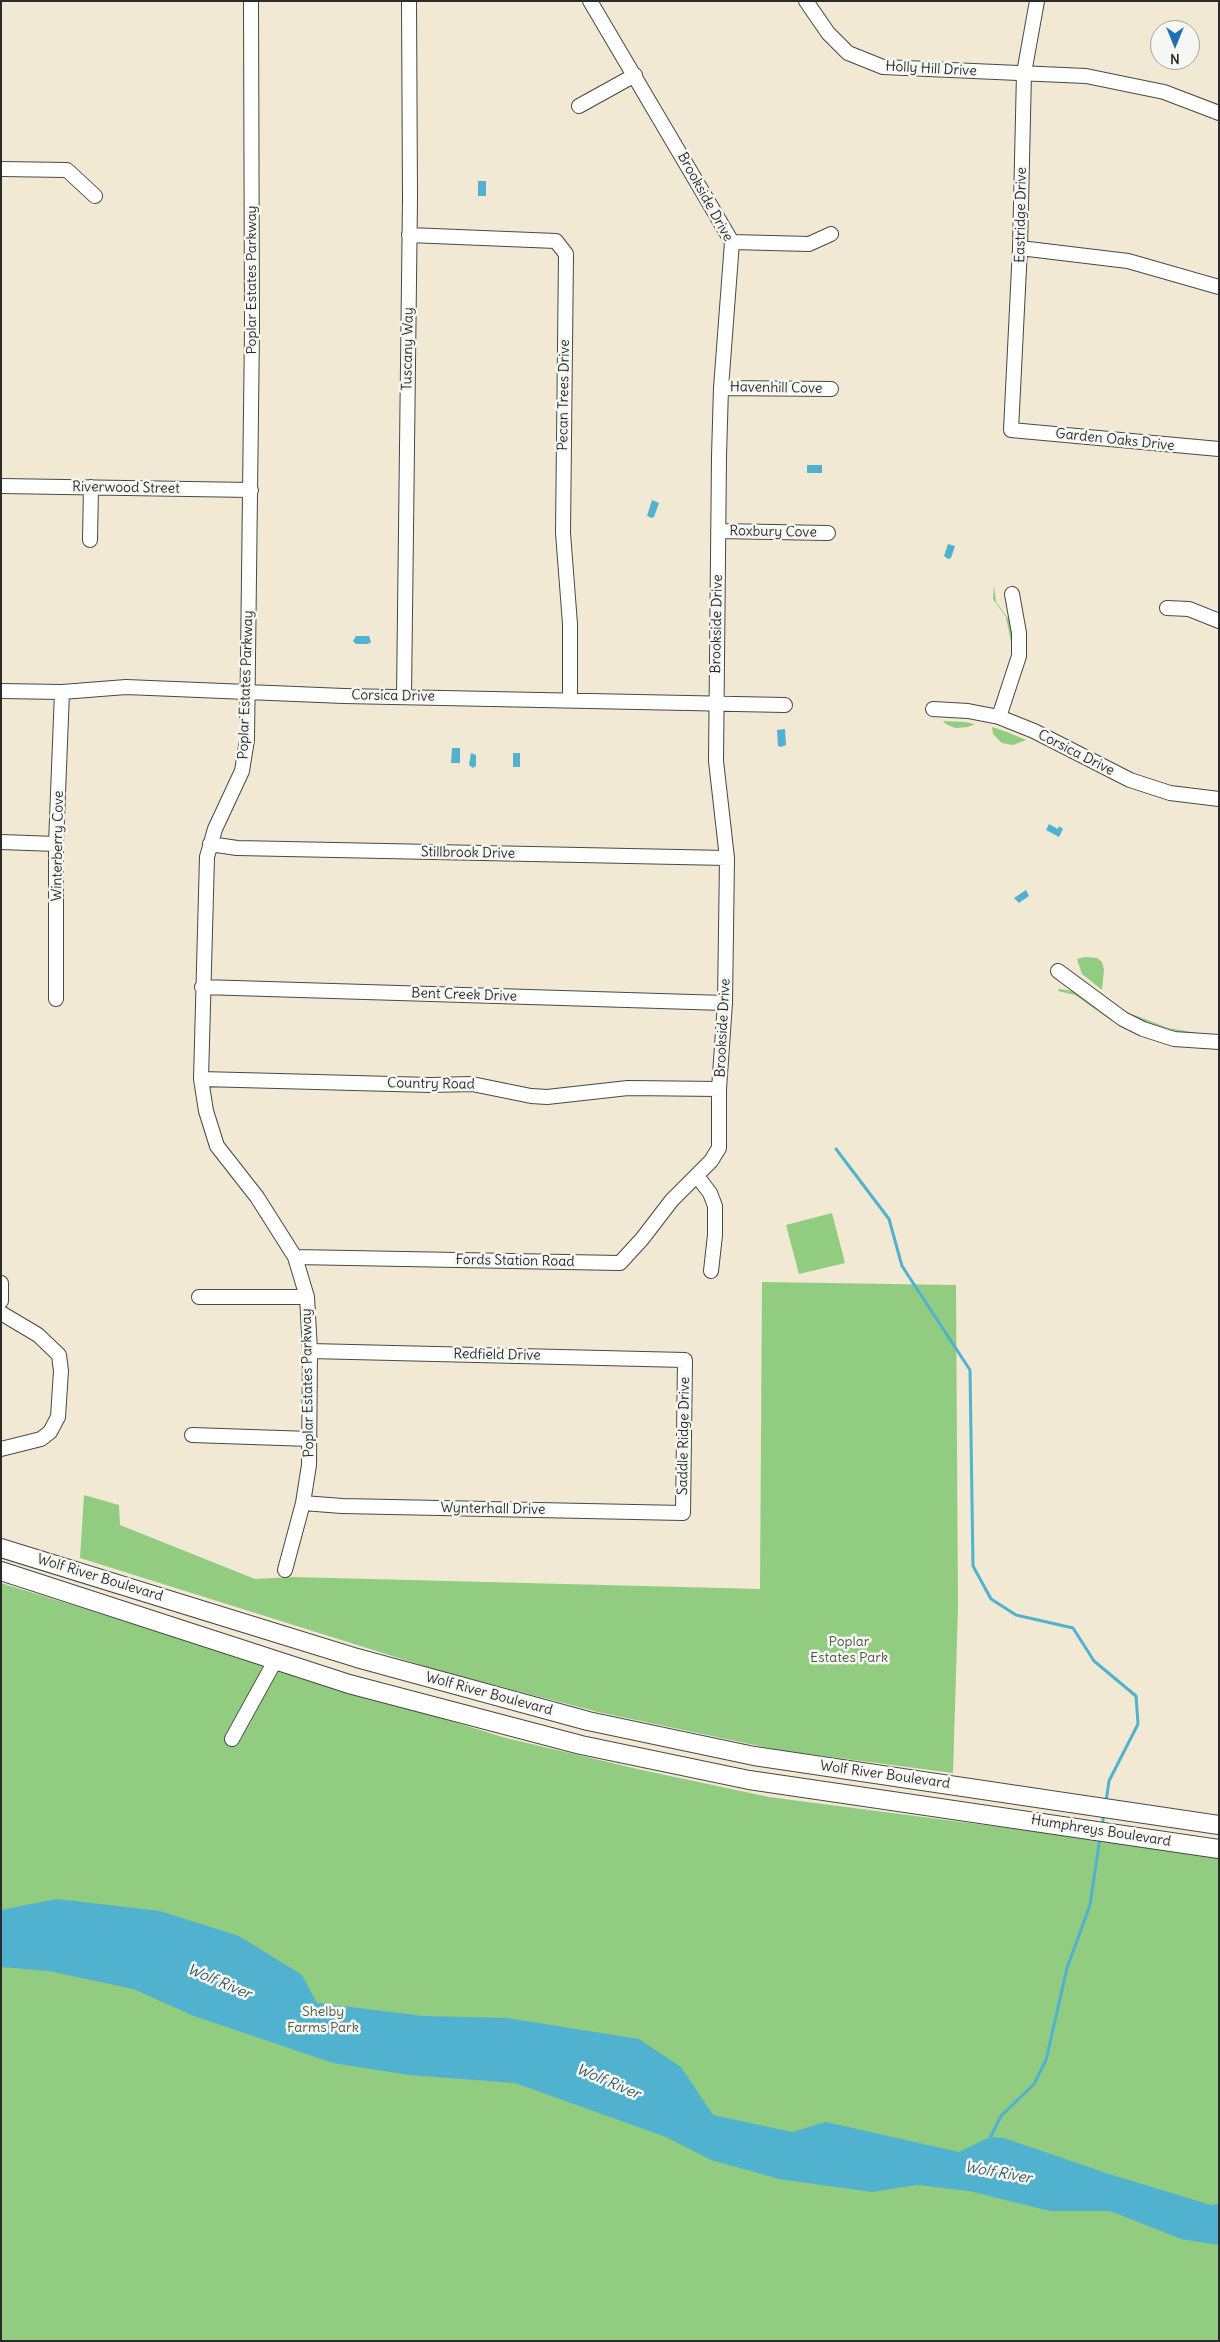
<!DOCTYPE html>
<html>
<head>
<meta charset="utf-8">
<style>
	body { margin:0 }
	#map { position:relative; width:1220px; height:2342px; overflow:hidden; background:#f1e9d3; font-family:Delius,sans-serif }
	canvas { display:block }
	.frame { position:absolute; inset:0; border:2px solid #2b2b2b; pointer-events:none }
	.north { position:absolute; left:1150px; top:20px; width:50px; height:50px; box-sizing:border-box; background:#f6f6f2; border:1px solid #a5a5a2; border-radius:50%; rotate:180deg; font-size:14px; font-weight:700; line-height:20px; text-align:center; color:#2b2b2b }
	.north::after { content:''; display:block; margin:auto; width:18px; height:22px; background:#1f6fb2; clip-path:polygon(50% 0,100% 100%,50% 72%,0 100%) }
</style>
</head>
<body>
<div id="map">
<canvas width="1220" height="2342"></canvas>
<div class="frame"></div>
<div class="north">N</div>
</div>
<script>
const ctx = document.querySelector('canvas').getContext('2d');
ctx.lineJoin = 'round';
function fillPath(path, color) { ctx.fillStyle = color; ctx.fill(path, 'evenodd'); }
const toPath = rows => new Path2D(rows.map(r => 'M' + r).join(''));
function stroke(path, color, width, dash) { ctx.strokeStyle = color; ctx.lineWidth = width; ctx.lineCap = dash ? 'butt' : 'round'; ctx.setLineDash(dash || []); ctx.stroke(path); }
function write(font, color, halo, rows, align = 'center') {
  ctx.font = font + ' Delius,sans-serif'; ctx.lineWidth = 5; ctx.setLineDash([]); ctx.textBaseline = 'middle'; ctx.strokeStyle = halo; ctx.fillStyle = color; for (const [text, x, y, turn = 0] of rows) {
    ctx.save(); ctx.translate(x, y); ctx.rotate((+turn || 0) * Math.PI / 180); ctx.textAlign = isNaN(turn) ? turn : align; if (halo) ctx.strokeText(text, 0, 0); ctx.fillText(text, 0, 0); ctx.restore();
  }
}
fillPath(toPath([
	[994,585,996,602,1010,621,1013,642,1011,642,1006,617,993,599],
	[943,721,965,722,975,724,968,727,955,728,946,724],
	[992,727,1007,732,1026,740,1013,745,1002,743,993,734],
	[1085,957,1097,958,1102,962,1104,970,1102,990,1082,974,1077,959],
	[1059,989,1073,991,1113,1019,1112,1021,1075,995,1058,991],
	[1132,1014,1168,1028,1198,1033,1198,1035,1165,1030,1150,1024,1131,1015],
	[832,1213,845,1263,799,1274,786,1225],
	[762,1282,956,1285,958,1607,953,1773,778,1750,598,1712,440,1671,80,1558,84,1495,119,1505,120,1525,255,1579,292,1577,760,1589],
	[1,1583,506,1738,642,1770,769,1797,1131,1844,1219,1858,1219,2341,1,2341]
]), '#92cc80');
fillPath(toPath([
	[478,181,486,181,486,196,478,196],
	[807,465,822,465,822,473,807,473],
	[652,500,659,503,654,517,652,518,647,516],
	[948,544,955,546,951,558,948,559,944,556],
	[356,636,369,636,371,642,368,644,356,644,353,641],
	[785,729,786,745,781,747,778,746,777,730],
	[452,748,460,748,460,763,451,763],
	[471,753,476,755,476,766,473,768,469,765],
	[513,753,520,753,520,767,513,767],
	[1049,824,1058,829,1059,826,1063,829,1059,837,1046,830],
	[1026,890,1029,896,1019,903,1014,898],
	[57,1899,160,1911,239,1936,302,1975,317,2003,424,2016,507,2018,639,2039,681,2067,713,2115,792,2132,826,2122,959,2152,990,2137,1004,2138,1109,2174,1211,2205,1219,2204,1219,2245,1181,2239,1110,2211,1050,2211,969,2191,917,2185,872,2192,779,2179,711,2160,666,2137,515,2083,409,2075,333,2063,194,2016,133,1989,49,1971,1,1967,1,1910]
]), '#51b2d0');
stroke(toPath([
	[836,1149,889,1219,902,1266,970,1370,973,1566,991,1599,1016,1615,1073,1628,1094,1661,1136,1696,1138,1724,1109,1781,1106,1802],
	[1102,1827,1104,1813],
	[989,2140,1001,2116,1034,2084,1046,2060,1067,1968,1090,1905,1100,1838]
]), '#51b2d0', 3);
const minor = toPath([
	[251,1,252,329,247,740,242,771,215,829,207,857,201,1079,206,1111,217,1146,257,1197,295,1257,307,1297,310,1351,309,1465,303,1503,285,1570],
	[806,1,828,33,848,53,883,67,1086,76,1164,92,1219,113],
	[1037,1,1024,73,1020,248,1011,430,1219,449],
	[579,106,635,75],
	[1,169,67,170,95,196],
	[409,235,556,241,566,254,563,533,570,624,570,700],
	[732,242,809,244,831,234],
	[1020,248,1128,261,1219,287],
	[721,388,831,389],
	[1,486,251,490],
	[718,531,828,533],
	[90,540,91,487],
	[1167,608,1189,609,1219,621],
	[1,691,62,692,126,687,344,696,785,705],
	[404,696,410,198,409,1],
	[933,709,968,711,999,717,1034,731,1130,780,1170,793,1219,799],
	[999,717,1019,656,1019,633,1012,594],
	[1,842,56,844],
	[210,844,237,848,727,858],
	[1058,971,1123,1019,1143,1029,1174,1039,1219,1042],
	[202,987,725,1003],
	[56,999,56,844,62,692],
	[201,1079,431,1085,472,1084,531,1096,547,1097,628,1088,719,1089],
	[697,1176,710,1193,715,1206,715,1235,711,1271],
	[295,1257,620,1263,642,1239,672,1200,711,1161,719,1148,719,1089,725,1003,727,858,716,761,719,456,721,388,732,242,590,1],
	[1,1283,1,1301],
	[199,1297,307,1297],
	[1,1313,38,1335,59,1355,61,1371,58,1417,50,1432,41,1439,1,1449],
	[192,1435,310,1439],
	[303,1503,342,1506,683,1513,685,1360,310,1351],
	[232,1739,275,1661]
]);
const major = toPath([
	[1,1548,357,1658,588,1721,754,1756,1219,1825],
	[1,1571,349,1684,581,1745,749,1780,1219,1849]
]);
stroke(minor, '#494844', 16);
stroke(major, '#494844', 20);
stroke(minor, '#fff', 14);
stroke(major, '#fff', 18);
write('14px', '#2b2b2b', '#f6f6f2', [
	["Holly Hill Drive",931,69,3],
	["Brookside Drive",705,197,61],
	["Eastridge Drive",1021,215,-89],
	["Poplar Estates Parkway",252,280,-90],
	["Tuscany Way",408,349,-89],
	["Havenhill Cove",776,388,1],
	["Pecan Trees Drive",564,395,-89],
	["Garden Oaks Drive",1115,440,6],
	["Riverwood Street",126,488,1],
	["Roxbury Cove",773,532,1],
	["Brookside Drive",717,624,-89],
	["Poplar Estates Parkway",246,685,-88],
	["Corsica Drive",393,696,1],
	["Corsica Drive",1076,753,27],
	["Winterberry Cove",58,846,-89],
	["Stillbrook Drive",468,853,1],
	["Bent Creek Drive",464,995,2],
	["Brookside Drive",723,1028,-87],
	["Country Road",431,1084,1],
	["Fords Station Road",515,1261,1],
	["Redfield Drive",497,1355,1],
	["Poplar Estates Parkway",308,1383,-91],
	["Saddle Ridge Drive",684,1436,-89],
	["Wynterhall Drive",493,1509,1],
	["Wolf River Boulevard",100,1578,17],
	["Wolf River Boulevard",489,1694,15],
	["Wolf River Boulevard",885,1775,8],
	["Humphreys Boulevard",1101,1831,9]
]);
write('14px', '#4a5b44', '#f6f6f2', [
	["Poplar",849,1642],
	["Estates Park",849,1658],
	["Shelby",323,2012],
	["Farms Park",323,2028]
]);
write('italic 15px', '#385a65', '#f6f6f2', [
	["Wolf River",219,1982,23],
	["Wolf River",608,2082,23],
	["Wolf River",998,2173,10]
]);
</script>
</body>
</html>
